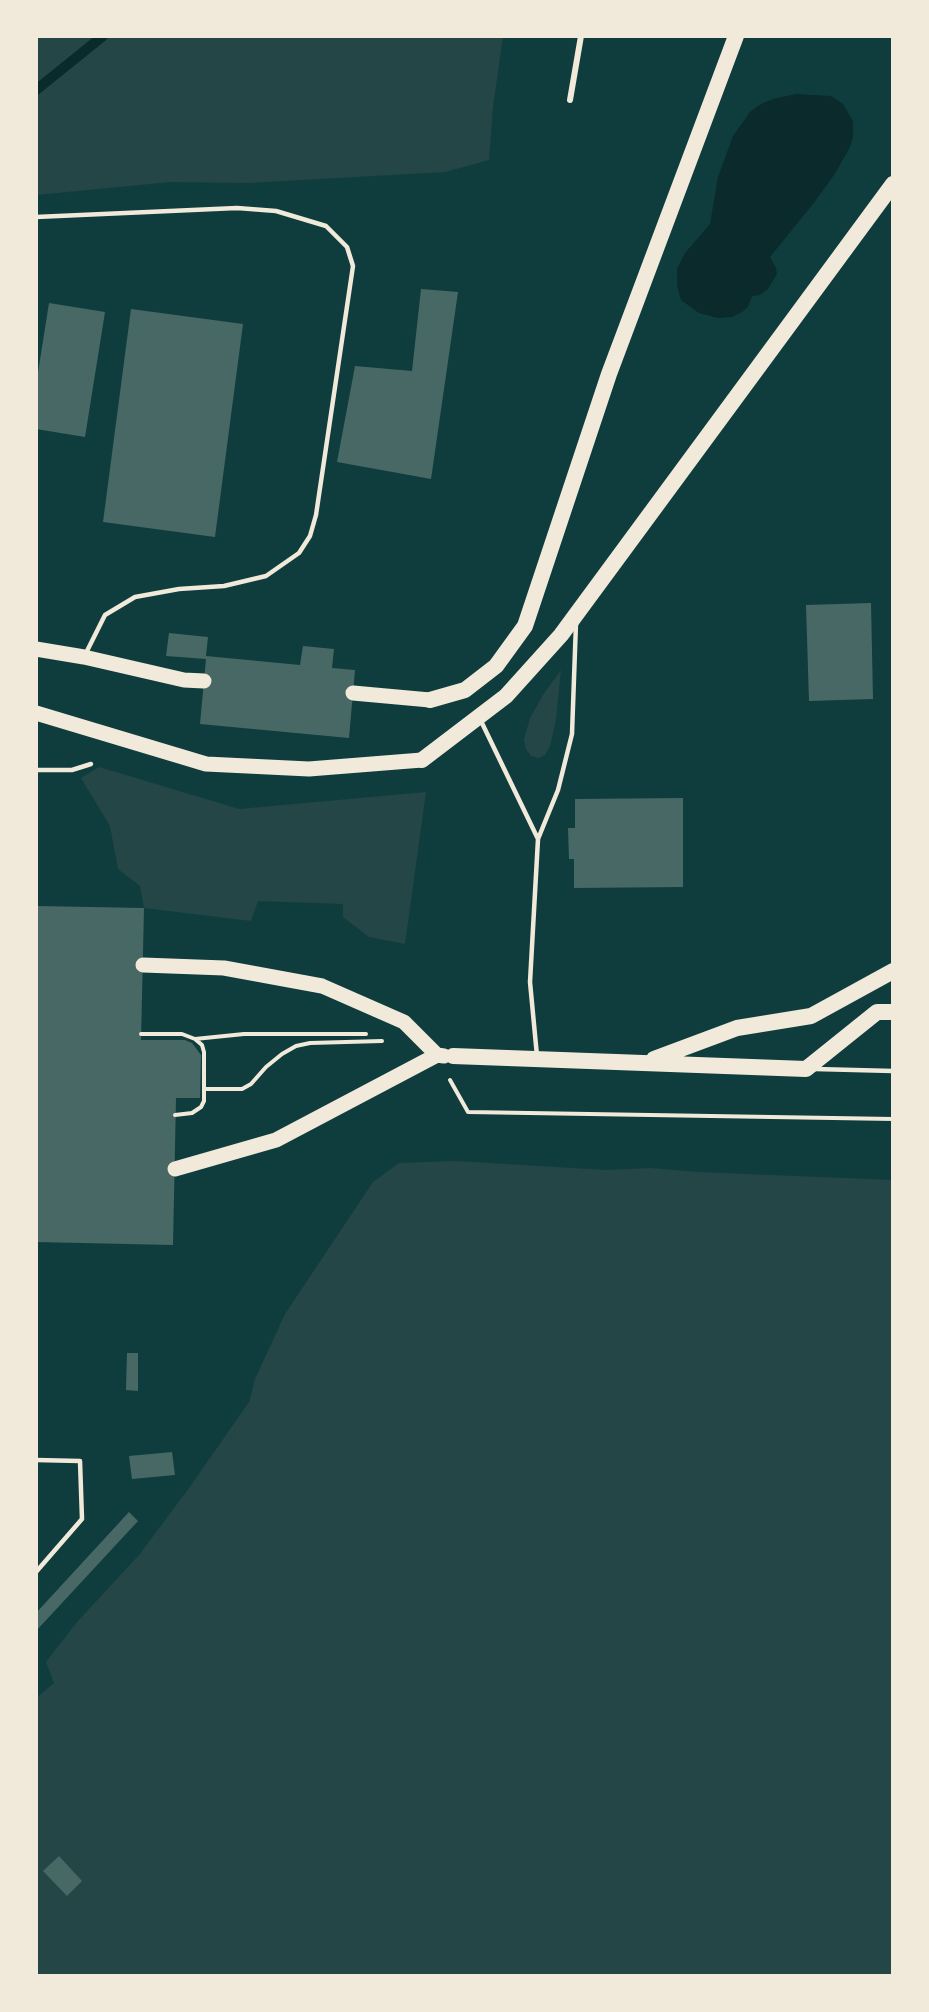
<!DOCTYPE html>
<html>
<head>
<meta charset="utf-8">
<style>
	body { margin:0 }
	#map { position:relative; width:929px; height:2012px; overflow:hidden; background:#0f3d3e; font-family:"IBM Plex Sans",sans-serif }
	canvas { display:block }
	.frame { position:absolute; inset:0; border:38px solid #f1e9da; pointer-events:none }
</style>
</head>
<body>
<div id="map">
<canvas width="929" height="2012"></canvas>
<div class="frame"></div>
</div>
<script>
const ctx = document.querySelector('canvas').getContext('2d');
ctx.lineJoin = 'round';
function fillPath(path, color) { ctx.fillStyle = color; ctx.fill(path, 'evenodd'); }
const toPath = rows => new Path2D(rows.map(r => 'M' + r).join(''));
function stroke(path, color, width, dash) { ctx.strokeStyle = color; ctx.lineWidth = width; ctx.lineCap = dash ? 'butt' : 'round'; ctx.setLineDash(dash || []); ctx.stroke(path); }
fillPath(toPath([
	[36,36,503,36,493,107,489,160,445,172,248,183,171,182,36,195],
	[561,670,556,720,550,746,545,755,539,758,531,756,526,749,524,740,530,718,543,695],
	[99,767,239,809,426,792,405,944,369,937,343,917,343,904,258,901,251,921,144,908,140,886,118,869,110,826,81,778],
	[456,1161,606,1170,650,1168,698,1172,893,1180,893,1976,36,1976,36,1698,54,1683,46,1662,77,1622,139,1555,189,1488,249,1402,255,1379,285,1314,373,1182,399,1163]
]), '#244646');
fillPath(toPath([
	[796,94,831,96,843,104,853,121,853,138,849,149,834,175,813,204,770,257,776,268,777,274,768,289,760,295,752,296,748,307,742,312,732,317,718,318,699,313,681,300,677,286,677,269,685,253,710,224,718,177,733,136,750,112,761,104,773,99]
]), '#0a2a2b');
stroke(toPath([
	[36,90,103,36]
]), '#0a2a2b', 10);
fillPath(toPath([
	[421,289,458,292,431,479,337,462,355,366,412,371],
	[49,303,105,312,85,437,36,429,36,385],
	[131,309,243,324,215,537,103,522],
	[871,603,873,699,809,701,806,605],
	[169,633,208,637,206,656,300,665,303,646,334,649,332,668,355,670,349,738,200,724,206,659,166,656],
	[683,798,683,887,574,888,574,859,569,859,568,828,575,828,575,799],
	[36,906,144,908,141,1040,185,1040,192,1043,201,1055,200,1098,176,1098,173,1245,36,1242],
	[127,1353,138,1353,138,1391,126,1390],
	[172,1452,175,1475,132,1479,129,1456],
	[129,1512,138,1521,36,1631,36,1613],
	[59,1856,82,1881,67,1896,43,1871]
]), '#486865');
stroke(toPath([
	[141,1034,182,1034,195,1039],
	[450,1080,468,1112,893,1119],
	[205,1089,242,1089,251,1084,266,1067,282,1054,296,1046,310,1043,382,1041],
	[175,1115,192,1113,201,1107,204,1101,204,1052,202,1045,195,1039,244,1034,366,1034]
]), '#f1e9da', 4);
stroke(toPath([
	[36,217,237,208,276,211,326,226,347,247,353,266,316,515,310,536,299,553,266,576,224,586,179,589,135,597,105,615,85,655],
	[481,721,538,839,530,982,537,1056],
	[36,770,72,770,91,764],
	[538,839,558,790,572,734,576,623],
	[815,1069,893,1071],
	[36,1460,80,1461,82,1519,36,1572]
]), '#f1e9da', 4.5);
stroke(toPath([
	[570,100,581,36]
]), '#f1e9da', 6);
stroke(toPath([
	[36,649,84,657,184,680,204,681],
	[353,693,430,700],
	[36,713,206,764,309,769,422,760],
	[143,965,224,968,322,986,404,1022,437,1055],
	[175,1169,276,1140,437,1055,444,1056]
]), '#f1e9da', 15);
stroke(toPath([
	[430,700,465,690,496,666,525,626,609,374,736,36],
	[422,760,506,696,561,635,893,184],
	[453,1056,806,1069,877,1012,893,1012],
	[654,1059,737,1028,811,1016,893,971]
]), '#f1e9da', 16);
</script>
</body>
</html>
